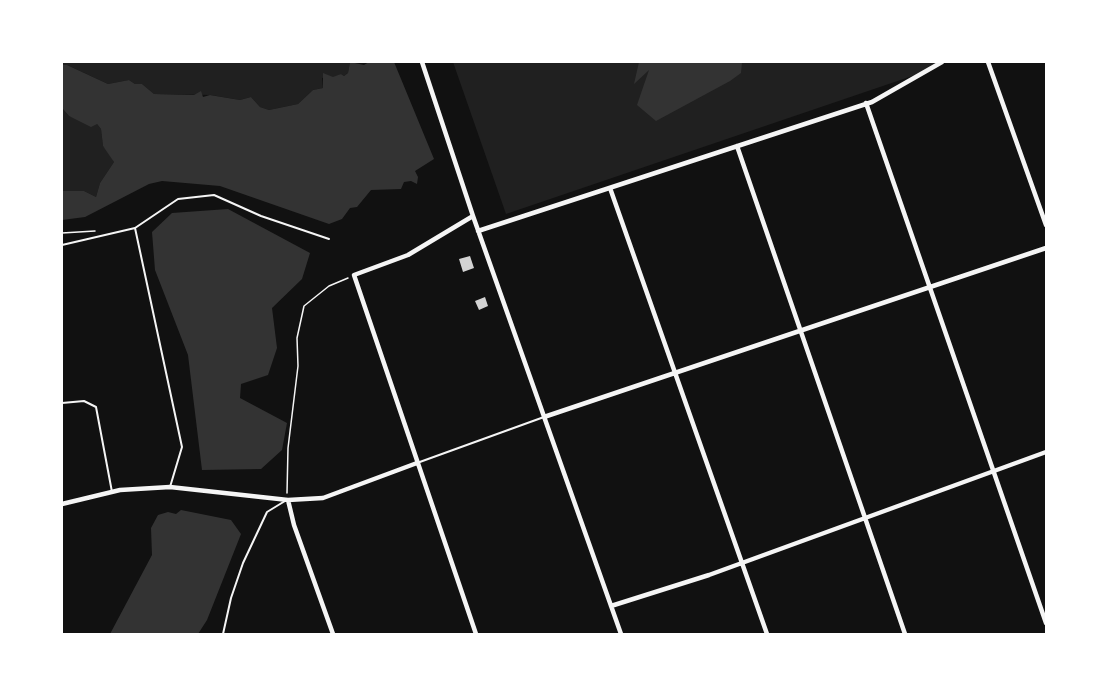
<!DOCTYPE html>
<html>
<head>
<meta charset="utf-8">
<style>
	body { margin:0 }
	#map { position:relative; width:1108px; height:696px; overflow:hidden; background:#111; font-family:Mulish,sans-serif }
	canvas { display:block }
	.frame { position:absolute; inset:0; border:63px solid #fff; pointer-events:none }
</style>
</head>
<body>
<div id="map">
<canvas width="1108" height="696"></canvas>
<div class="frame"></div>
</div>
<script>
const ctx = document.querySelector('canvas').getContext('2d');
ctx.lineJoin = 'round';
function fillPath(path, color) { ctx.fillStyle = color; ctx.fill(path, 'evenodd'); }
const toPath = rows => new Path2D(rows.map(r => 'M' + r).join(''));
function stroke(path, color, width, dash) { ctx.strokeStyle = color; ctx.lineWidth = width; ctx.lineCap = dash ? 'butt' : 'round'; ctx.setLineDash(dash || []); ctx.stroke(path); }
fillPath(toPath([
	[62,62,350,62,348,73,344,76,341,74,336,77,322,78,323,88,313,90,298,104,269,110,260,107,251,97,240,100,211,95,154,94,142,84,135,84,129,80,108,84,67,65,62,65],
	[453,62,940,62,924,72,506,214],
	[62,108,69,116,97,124,101,129,103,146,112,155,114,162,100,183,96,197,84,191,62,191]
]), '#202020');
fillPath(toPath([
	[350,62,364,65,369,62,394,62,434,159,415,171,418,177,417,184,411,181,404,182,401,189,371,190,357,207,350,208,342,219,329,224,220,186,162,181,149,184,85,217,62,220,62,191,84,191,96,197,100,183,114,162,103,146,101,129,97,124,91,127,69,116,62,108,62,65,67,65,108,84,129,80,135,84,142,84,154,94,194,95,201,91,203,97,210,95,240,100,251,97,260,107,269,110,298,104,313,90,323,88,323,73,333,77,341,74,344,76,348,73],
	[639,62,742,62,741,73,730,81,656,121,637,105,649,70,634,84],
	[228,209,310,253,302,279,272,308,277,348,268,375,241,384,240,398,287,423,282,450,261,469,202,470,188,355,155,270,152,232,172,213],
	[181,510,231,520,241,534,207,620,198,634,110,634,152,555,151,528,158,515,168,512,176,514]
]), '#333');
fillPath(toPath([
	[470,256,474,268,463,272,459,259],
	[485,297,488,306,479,310,475,301]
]), '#d3d3d3');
stroke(toPath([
	[62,233,95,231],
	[287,493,288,448,298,366,297,338,304,306,329,286,348,278]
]), '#f5f5f5', 1.5);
stroke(toPath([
	[62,245,135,228],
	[62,403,84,401,96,407,112,492],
	[417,463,544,417],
	[170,487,182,447,135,228,178,199,214,195,261,216,329,239],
	[223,634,231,598,243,563,267,512,285,501]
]), '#f5f5f5', 2);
stroke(toPath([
	[422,62,473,216,621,634],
	[988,62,1046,225],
	[866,103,1046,623],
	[737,146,905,634],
	[610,188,767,634],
	[473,216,408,255,354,275,476,634],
	[478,231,872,102,942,62],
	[544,417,1046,248],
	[288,500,294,525,333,634],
	[62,504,120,490,170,487,288,500,323,498,417,463],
	[611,606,709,575,1046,452]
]), '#f5f5f5', 4.5);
</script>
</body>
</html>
